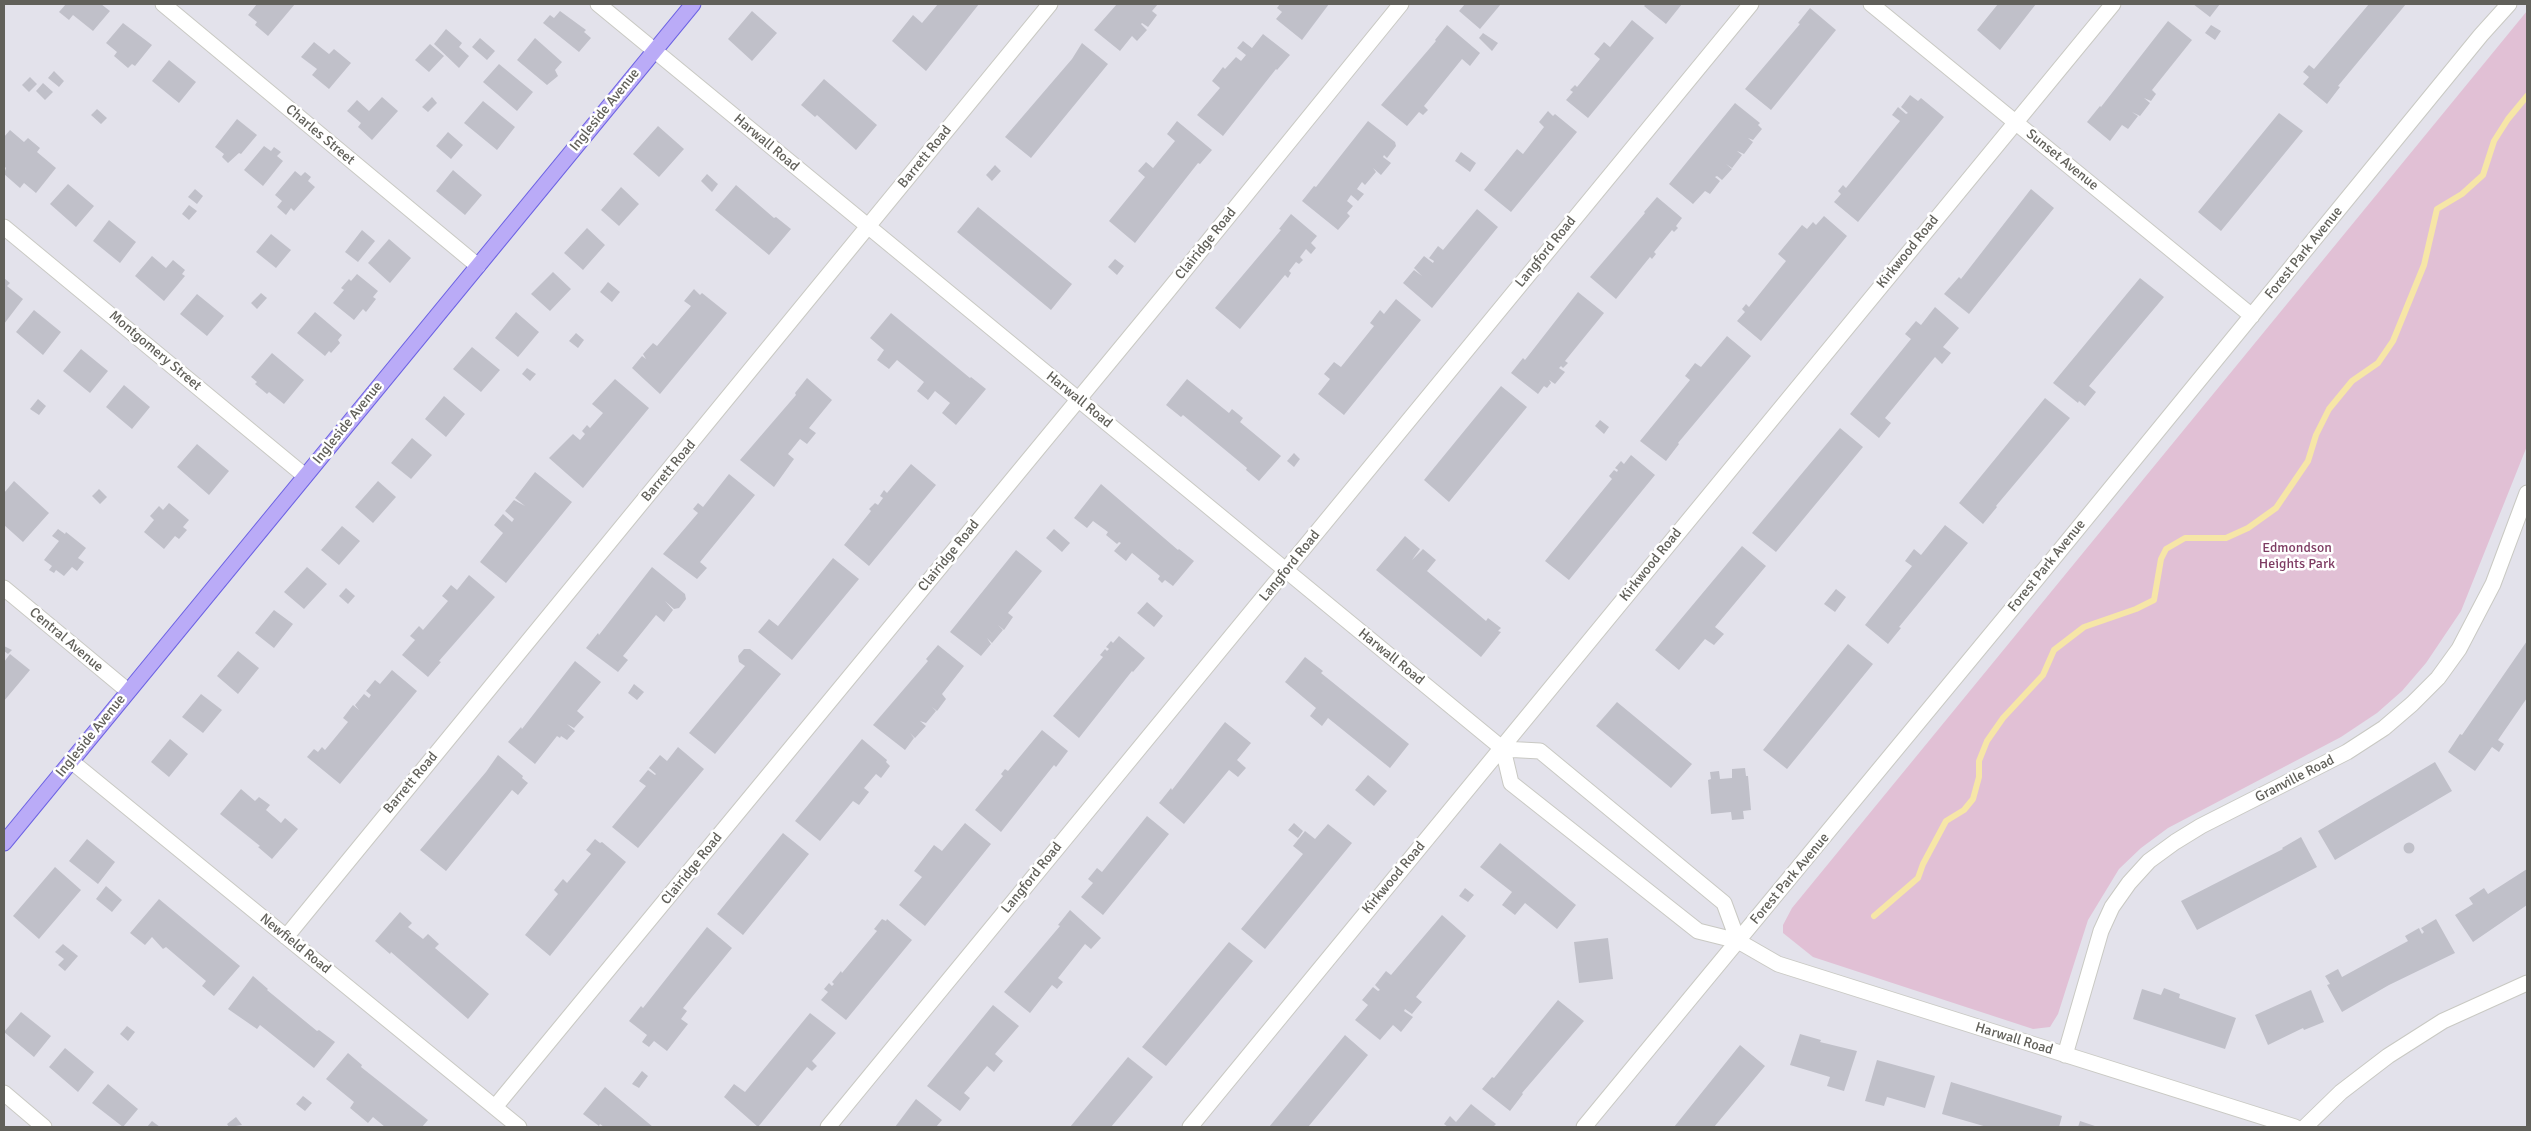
<!DOCTYPE html>
<html>
<head>
<meta charset="utf-8">
<style>
	body { margin:0 }
	#map { position:relative; width:2531px; height:1131px; overflow:hidden; background:#e3e2eb; font-family:Signika,sans-serif }
	canvas { display:block }
	.frame { position:absolute; inset:0; border:5px solid #61605a; pointer-events:none }
</style>
</head>
<body>
<div id="map">
<canvas width="2531" height="1131"></canvas>
<div class="frame"></div>
</div>
<script>
const ctx = document.querySelector('canvas').getContext('2d');
ctx.lineJoin = 'round';
function fillPath(path, color) { ctx.fillStyle = color; ctx.fill(path, 'evenodd'); }
const toPath = rows => new Path2D(rows.map(r => 'M' + r).join(''));
function stroke(path, color, width, dash) { ctx.strokeStyle = color; ctx.lineWidth = width; ctx.lineCap = dash ? 'butt' : 'round'; ctx.setLineDash(dash || []); ctx.stroke(path); }
function write(font, color, halo, rows, align = 'center') {
  ctx.font = font + ' Signika,sans-serif'; ctx.lineWidth = 5; ctx.setLineDash([]); ctx.textBaseline = 'middle'; ctx.strokeStyle = halo; ctx.fillStyle = color; for (const [text, x, y, turn = 0] of rows) {
    ctx.save(); ctx.translate(x, y); ctx.rotate((+turn || 0) * Math.PI / 180); ctx.textAlign = isNaN(turn) ? turn : align; if (halo) ctx.strokeText(text, 0, 0); ctx.fillText(text, 0, 0); ctx.restore();
  }
}
fillPath(toPath([
	[2527,11,2527,446,2461,611,2426,663,2402,691,2377,713,2341,737,2168,828,2141,848,2119,869,2088,920,2058,1014,2050,1027,2033,1029,1813,957,1783,933,1783,925,1792,908]
]), '#e1c0d5');
stroke(toPath([
	[1874,916,1918,878,1923,864,1946,821,1964,810,1973,799,1979,777,1979,761,1987,741,2003,718,2043,675,2054,650,2084,627,2136,609,2154,600,2161,559,2166,549,2185,538,2226,538,2248,528,2276,508,2308,461,2316,435,2329,409,2352,381,2378,363,2393,341,2424,265,2437,209,2462,194,2483,175,2494,141,2508,119,2527,96]
]), '#f6e6a7', 6);
fillPath(toPath([
	[66,4,101,4,110,11,93,31,73,15,69,20,59,12],
	[257,4,295,4,268,36,255,25,257,22,248,15],
	[938,4,979,4,926,71,892,41,913,15,922,23],
	[1117,4,1158,4,1152,11,1157,15,1148,27,1142,23,1141,24,1147,30,1137,41,1132,36,1120,51,1094,30],
	[1280,4,1287,5,1329,4,1302,40,1276,19,1282,12,1277,8],
	[1465,4,1501,4,1480,29,1459,11],
	[1646,4,1682,4,1666,24,1644,6],
	[1998,4,2036,4,2000,50,1977,30],
	[2193,4,2220,4,2210,17],
	[2369,4,2406,4,2338,86,2340,87,2327,104,2303,84,2309,77,2303,72,2309,65,2314,69],
	[1810,8,1836,30,1771,110,1745,89,1800,24,1798,23],
	[560,11,586,30,584,32,591,38,579,52,543,23,550,15,554,18],
	[752,11,777,33,752,61,728,39],
	[1632,20,1654,38,1588,118,1566,100,1573,92,1570,90,1575,85,1577,87,1600,59,1594,54,1604,42,1610,47],
	[2168,21,2192,40,2152,90,2156,94,2151,101,2144,98,2150,103,2140,116,2132,112,2138,116,2128,129,2122,125,2110,141,2087,122,2100,106,2101,107],
	[123,23,152,45,135,66,132,64,128,68,114,56,117,52,106,43],
	[1447,25,1480,53,1470,66,1462,59,1424,106,1428,110,1423,115,1419,112,1407,126,1381,105,1436,41,1435,40],
	[2211,25,2221,31,2215,40,2205,33],
	[446,29,462,43,459,47,469,56,459,68,434,44],
	[1483,33,1498,43,1492,51,1479,38],
	[1263,34,1290,55,1277,70,1276,69,1223,136,1197,115,1220,88,1212,81,1223,67,1225,69,1236,57,1241,61,1246,55,1237,48,1243,41,1252,48],
	[480,38,495,51,487,60,472,47],
	[535,38,562,62,555,70,558,76,547,85,517,60],
	[314,42,329,54,334,49,351,63,329,89,312,75,317,69,301,57],
	[1082,43,1108,64,1031,158,1005,137,1072,59],
	[430,44,444,56,429,72,415,60],
	[169,60,196,82,179,103,152,81],
	[499,64,533,92,517,111,483,82],
	[54,71,64,81,59,87,48,78],
	[30,77,37,84,29,92,22,85],
	[824,79,877,125,856,150,817,115,815,117,801,105],
	[43,83,53,92,45,100,36,91],
	[1910,95,1918,101,1921,98,1944,117,1858,222,1834,202,1841,194,1838,191,1843,185,1846,188,1900,121,1892,115,1898,107,1906,114,1908,113,1901,107],
	[382,97,398,111,372,140,358,127,361,123,347,111,357,100,369,111],
	[432,97,437,103,428,112,422,107],
	[483,101,515,127,497,150,464,123],
	[1735,103,1760,123,1758,125,1762,129,1753,140,1748,138,1753,142,1744,154,1737,151,1742,155,1732,168,1726,164,1732,169,1722,180,1717,176,1715,177,1720,181,1710,194,1705,191,1693,204,1669,184],
	[97,109,107,118,101,124,91,115],
	[1548,111,1553,116,1555,114,1577,132,1511,212,1484,190,1517,149,1523,154,1544,127,1539,122],
	[2279,113,2303,131,2221,231,2198,212],
	[237,119,257,135,241,154,239,153,228,163,222,157,224,154,215,147],
	[1177,121,1212,150,1200,164,1198,163,1135,243,1109,221,1145,177,1138,171,1146,162,1153,168,1175,141,1167,134],
	[1368,121,1395,142,1396,146,1387,158,1384,155,1383,157,1391,163,1381,175,1373,168,1376,172,1365,185,1362,182,1357,189,1364,194,1358,201,1351,195,1347,201,1353,206,1347,213,1350,216,1338,230,1302,201,1314,186,1316,187],
	[658,126,684,149,659,177,633,154],
	[10,130,24,142,28,138,40,148,37,152,56,168,36,193,24,183,20,188,4,174,6,168,4,166,4,137],
	[448,132,463,145,451,159,436,146],
	[264,146,271,151,274,147,281,152,277,156,283,161,263,186,244,170],
	[1461,152,1476,163,1470,172,1455,161],
	[995,165,1001,171,992,181,986,175],
	[453,170,482,195,465,215,436,191],
	[295,171,301,176,305,172,311,177,308,181,315,187,294,211,291,208,286,215,277,207,282,201,275,195],
	[707,174,718,184,712,192,701,181],
	[68,184,94,206,76,227,50,204],
	[736,185,774,218,776,217,791,229,769,255,715,210],
	[621,187,639,204,619,226,601,210],
	[195,189,203,196,197,204,188,197],
	[2031,189,2054,208,1969,314,1944,294,1959,277,1961,279],
	[1657,197,1682,218,1676,226,1678,228,1674,232,1672,230,1654,252,1656,254,1652,259,1650,257,1616,299,1590,277,1645,213,1644,212],
	[189,205,197,211,189,220,182,214],
	[978,207,1072,284,1051,310,957,232],
	[1477,209,1498,227,1432,308,1403,283,1414,270,1422,276,1414,268,1424,256,1433,263,1434,261,1429,258,1438,246,1443,250],
	[1291,214,1317,236,1311,243,1316,248,1311,254,1306,249,1300,257,1303,260,1299,264,1296,262,1289,271,1291,273,1288,278,1285,275,1240,329,1215,308,1281,230,1279,229],
	[1824,216,1847,236,1761,341,1737,321,1745,312,1742,309,1746,304,1749,307,1786,261,1778,254,1802,225,1807,229,1813,222,1816,225],
	[109,220,136,242,120,263,93,241],
	[587,228,605,245,583,270,564,253],
	[362,230,375,241,358,262,345,252],
	[271,234,291,250,276,268,256,252],
	[389,239,411,258,390,283,368,263],
	[152,256,166,268,173,260,185,270,182,274,185,276,164,301,135,276],
	[1115,259,1124,266,1117,275,1108,267],
	[553,272,571,289,550,311,531,294],
	[357,274,378,291,373,297,376,299,366,312,363,309,354,320,333,303,344,290,341,288,349,279,351,281],
	[4,278,10,283,7,286,23,299,4,324],
	[2140,278,2164,297,2089,386,2096,392,2085,406,2079,401,2078,403,2053,383],
	[608,282,620,292,612,302,600,292],
	[694,289,700,295,702,293,727,313,660,394,632,368,642,356,646,359,643,354,653,343,657,346,691,306,684,301],
	[1578,292,1604,313,1565,361,1568,363,1563,368,1561,366,1559,368,1565,372,1555,384,1549,380,1551,383,1547,388,1544,386,1538,394,1511,373,1523,358,1525,360],
	[261,293,267,298,257,309,251,303],
	[197,294,224,316,207,336,180,314],
	[1396,299,1421,320,1344,415,1318,394,1330,379,1324,374,1334,362,1341,367,1374,326,1370,323,1380,310,1384,314],
	[1935,307,1959,328,1943,347,1951,353,1942,364,1935,357,1885,418,1891,423,1879,438,1850,414,1911,339,1905,334,1916,321,1921,325],
	[34,310,61,332,43,355,16,332],
	[315,312,342,335,338,340,340,343,331,353,329,351,325,356,297,333],
	[516,312,539,332,518,357,495,338],
	[891,313,970,378,971,377,986,389,956,425,942,413,950,403,935,391,928,400,917,391,924,382,897,360,889,369,877,360,884,350,870,338],
	[576,333,584,340,578,348,569,341],
	[1727,336,1751,356,1678,443,1679,444,1666,461,1640,441,1690,380,1685,376,1695,363,1701,367],
	[472,347,500,370,481,392,453,369],
	[81,349,108,371,90,393,63,371],
	[272,353,304,380,284,404,269,392,267,394,255,384,257,382,251,377],
	[527,368,536,374,530,381,522,374],
	[807,378,832,400,809,428,816,433,807,444,800,439,788,454,794,459,774,487,740,460,796,395,795,393],
	[615,379,649,408,583,488,549,458,573,434,580,440,585,434,582,431,587,425,590,428,603,413,592,404],
	[1187,379,1229,413,1232,409,1243,418,1240,422,1281,456,1259,481,1246,470,1247,468,1183,415,1181,417,1166,405],
	[124,385,150,407,132,429,106,407],
	[1501,386,1527,407,1449,502,1424,480],
	[444,396,465,414,446,437,425,419],
	[2045,398,2070,418,1996,506,1997,507,1983,524,1959,503],
	[38,399,46,406,39,415,30,409],
	[1600,420,1609,427,1604,434,1595,426],
	[1840,428,1863,447,1776,552,1752,533],
	[412,438,432,455,411,479,391,463],
	[197,444,229,471,209,495,177,467],
	[1294,453,1300,459,1294,467,1287,461],
	[1631,455,1655,475,1569,580,1545,561,1612,479,1609,476,1614,470,1617,472,1618,470,1615,468,1621,461,1624,464],
	[911,464,936,485,869,566,844,545,871,511,869,509,875,503,878,505,883,498,880,496,884,490,887,493],
	[535,472,572,502,506,583,480,562,503,533,494,525,503,514,512,522,514,519,505,511,514,500,525,506,515,498],
	[729,474,755,495,700,562,707,568,697,579,663,554,698,513,693,509,698,503,703,507],
	[14,481,49,513,23,542,4,525,4,493],
	[378,481,396,497,373,523,355,507],
	[1101,484,1178,550,1179,549,1194,561,1173,586,1165,580,1162,583,1158,579,1160,576,1132,553,1126,561,1114,551,1121,543,1119,542,1117,544,1106,535,1108,532,1093,521,1087,528,1074,518],
	[99,489,107,497,100,504,92,496],
	[169,503,189,520,183,527,187,530,179,539,175,536,164,549,144,532,154,520,150,516,159,506,163,510],
	[1945,525,1968,543,1899,627,1901,628,1888,644,1865,625,1912,566,1905,561,1914,549,1921,555],
	[342,526,360,541,339,565,321,550],
	[58,529,65,534,66,532,86,548,78,558,84,562,77,571,72,567,64,576,56,570,54,573,49,570,52,566,44,560,59,541,52,536],
	[1054,529,1070,543,1062,552,1046,538],
	[1405,536,1420,549,1412,560,1423,549,1436,560,1427,571,1486,621,1488,618,1501,628,1498,631,1501,632,1481,657,1376,570],
	[1742,546,1766,566,1715,627,1724,634,1714,645,1705,639,1679,670,1655,650],
	[1016,550,1042,571,1008,613,1013,617,1004,630,998,625,1003,630,992,643,987,638,991,644,981,656,950,632],
	[833,558,859,579,792,660,758,632,769,619,778,626],
	[307,567,327,584,304,609,284,592],
	[652,567,685,594,686,599,679,608,674,609,665,601,673,610,664,622,656,615,623,656,628,660,618,672,586,648,598,633,599,635],
	[469,575,495,597,439,661,441,662,428,677,402,655,415,640,410,636,419,626,423,630,448,601,442,596,451,585,457,590],
	[346,588,355,596,348,604,339,596],
	[1836,589,1846,597,1835,612,1824,604],
	[1147,602,1163,616,1154,627,1137,613],
	[274,610,293,624,274,648,255,633],
	[1119,636,1145,658,1133,672,1132,671,1079,738,1053,716,1103,657,1100,655,1105,649,1107,651,1109,649,1106,647,1111,641,1113,643],
	[2527,641,2527,698,2498,740,2504,744,2499,752,2492,747,2475,771,2448,752,2460,734,2462,735],
	[1848,644,1873,664,1787,769,1763,750],
	[938,645,964,666,942,694,946,699,937,711,932,707,936,711,926,723,920,721,926,726,915,738,910,733,914,738,905,750,873,725,928,661,926,659],
	[4,646,12,650,8,654,4,651],
	[744,649,750,649,781,674,715,754,689,733,745,666,739,662,738,656],
	[238,651,259,668,238,694,217,676],
	[10,654,30,670,4,701,4,662],
	[1305,657,1323,671,1321,673,1409,744,1390,768,1328,718,1322,726,1310,716,1316,708,1285,682],
	[575,661,601,682,577,711,584,717,574,728,567,724,575,731,567,740,561,736,560,738,557,736,535,764,508,742,521,727,522,729],
	[392,670,417,691,340,784,307,757,314,749,318,752,322,747,325,750,348,722,343,718,353,705,359,710,355,705,364,694,369,698,371,695,366,691,375,680,380,684],
	[634,684,644,692,637,700,628,693],
	[201,694,222,710,203,733,182,717],
	[1617,702,1692,764,1671,788,1596,726],
	[1225,722,1251,743,1237,760,1246,768,1238,777,1229,770,1184,824,1159,803,1171,788,1172,790],
	[1042,730,1068,751,1056,767,1054,765,1001,832,975,810,1003,776,1001,774,1005,769,1008,771],
	[170,739,188,754,169,777,151,762],
	[862,739,887,760,886,762,890,766,881,778,876,774,864,788,869,792,859,805,853,801,820,841,795,821],
	[678,747,704,769,638,848,612,827,646,786,639,781,648,770,655,775,656,774,649,768,660,755,667,761],
	[498,755,523,776,522,778,528,783,518,795,512,790,446,871,420,850,486,772],
	[2435,762,2452,791,2335,860,2318,831],
	[1745,768,1746,776,1748,776,1751,810,1743,811,1744,819,1732,820,1731,812,1711,814,1708,780,1711,779,1710,772,1719,771,1720,779,1732,778,1732,769],
	[1368,775,1387,791,1374,806,1355,790],
	[241,789,255,801,259,797,270,805,266,810,281,823,285,818,298,829,272,859,258,847,260,846,220,814],
	[1147,816,1169,834,1103,915,1081,897,1093,883,1088,879,1097,868,1102,872],
	[965,823,991,844,925,926,899,905,922,877,914,871,934,845,942,851],
	[1294,823,1303,831,1298,838,1288,830],
	[1328,824,1352,843,1265,949,1241,929,1303,854,1293,846,1305,831,1315,839],
	[783,833,809,854,743,935,717,914],
	[2301,837,2317,867,2197,930,2181,901,2283,849,2282,848],
	[87,839,115,862,98,884,69,861],
	[595,839,600,843,602,842,626,862,550,956,525,935,558,894,554,890,563,879,567,883,591,854,586,850],
	'2403.5 848a5.5 5.5 0 1 1 11 0a5.5 5.5 0 1 1-11 0Z',
	[1500,843,1576,905,1557,929,1525,903,1515,915,1502,905,1512,892,1480,867],
	[55,867,81,890,39,939,13,916],
	[2527,869,2527,905,2473,942,2455,915,2473,904,2469,898,2484,888,2488,894],
	[106,886,122,900,112,912,96,899],
	[1465,888,1474,895,1468,902,1459,896],
	[159,899,240,966,214,996,202,986,206,981,166,947,163,949,152,937,145,945,130,933],
	[1070,910,1101,938,1091,949,1085,944,1058,978,1063,982,1057,989,1052,985,1030,1013,1004,992,1060,926,1058,925],
	[400,912,412,923,408,927,423,939,428,934,439,944,435,948,489,994,468,1019,391,952,390,954,375,941],
	[1442,915,1466,936,1416,997,1422,1002,1412,1014,1405,1009,1404,1011,1413,1017,1401,1032,1393,1025,1380,1040,1355,1020,1368,1005,1362,1000,1373,987,1378,991,1380,990,1375,985,1386,971,1391,975],
	[882,919,886,921,887,919,912,940,846,1020,821,1000,828,992,824,989,829,983,832,986,834,984,832,982,841,971,842,973,877,931,874,929],
	[2436,919,2455,953,2389,985,2342,1012,2327,985,2330,984,2325,976,2338,969,2342,977,2408,941,2405,936,2419,928,2422,934,2424,932,2421,928],
	[707,927,732,948,683,1008,687,1011,681,1019,688,1024,667,1051,654,1041,649,1047,642,1042,647,1035,629,1021,641,1006,643,1008],
	[1608,938,1613,979,1579,983,1574,942],
	[1229,942,1253,961,1166,1066,1142,1047],
	[63,944,78,956,65,971,58,965,64,959,55,952],
	[253,976,268,989,267,990,317,1031,319,1030,335,1042,314,1068,260,1025,257,1029,228,1009],
	[2164,988,2180,994,2179,998,2236,1018,2225,1049,2133,1019,2142,989,2161,995],
	[2311,990,2324,1022,2304,1030,2303,1028,2268,1045,2255,1015],
	[1558,1000,1584,1021,1522,1093,1523,1094,1510,1111,1482,1089,1492,1077,1494,1078],
	[993,1005,1019,1026,995,1054,1003,1061,994,1072,987,1066,964,1093,970,1098,960,1111,927,1086],
	[21,1012,51,1036,34,1057,4,1032],
	[810,1013,836,1033,812,1061,817,1066,812,1071,807,1067,758,1127,724,1097,734,1084,745,1092],
	[127,1026,135,1032,128,1041,120,1034],
	[1800,1034,1821,1040,1820,1042,1857,1051,1844,1091,1827,1086,1830,1077,1790,1065],
	[1345,1035,1368,1055,1308,1127,1269,1127],
	[1740,1045,1765,1066,1714,1127,1674,1127],
	[65,1048,94,1072,78,1092,49,1067],
	[348,1053,362,1065,361,1067,428,1120,422,1127,385,1127,373,1117,368,1123,350,1108,354,1102,326,1079],
	[1128,1057,1153,1077,1111,1127,1070,1127],
	[1877,1060,1935,1076,1925,1108,1887,1097,1884,1106,1865,1101],
	[642,1071,648,1076,639,1088,632,1084],
	[1951,1082,2062,1116,2059,1127,1987,1127,1942,1114],
	[108,1084,138,1109,123,1127,92,1103],
	[605,1087,653,1127,604,1127,600,1124,599,1126,583,1114],
	[303,1096,312,1103,305,1111,296,1104],
	[916,1099,942,1120,936,1127,895,1127],
	[1471,1104,1496,1124,1493,1127,1448,1127,1444,1124,1450,1116,1456,1122],
	[236,1117,242,1125,229,1127,227,1124],
	[152,1121,160,1127,147,1127],
	[2080,1121,2098,1127,2078,1127]
]), '#c0c0c9');
const minor = toPath([
	[163,4,478,266],
	[598,4,1503,749,1540,751,1724,903,1738,941],
	[1871,4,2252,316],
	[4,227,305,476],
	[4,588,128,691],
	[1503,749,1511,783,1698,931,1738,941,1778,964,2295,1127],
	[71,761,519,1127],
	[286,937,1050,4],
	[2065,1055,2101,931,2112,907,2129,883,2149,861,2175,842,2201,826,2347,752,2384,728,2412,704,2438,678,2459,649,2493,584,2527,493],
	[4,1093,44,1127],
	[495,1107,1167,292,1401,4],
	[828,1127,1751,4],
	[1190,1127,2113,4],
	[1584,1127,2035,581,2481,35,2509,4],
	[2305,1127,2341,1092,2388,1056,2443,1021,2527,983]
]);
const major = toPath([
	[4,843,693,4]
]);
stroke(minor, '#c9c9c3', 17);
stroke(major, '#6d63e3', 17);
stroke(minor, '#fff', 15);
stroke(major, '#baabf7', 15);
write('14px', '#61605a', '#fff', [
	["Ingleside Avenue",605,110,-51],
	["Charles Street",320,135,40],
	["Harwall Road",766,143,40],
	["Barrett Road",925,157,-51],
	["Sunset Avenue",2062,160,39],
	["Clairidge Road",1206,244,-51],
	["Langford Road",1546,252,-51],
	["Kirkwood Road",1908,252,-51],
	["Forest Park Avenue",2304,253,-51],
	["Montgomery Street",155,351,40],
	["Harwall Road",1079,400,39],
	["Ingleside Avenue",348,423,-51],
	["Barrett Road",669,471,-50],
	["Clairidge Road",949,556,-51],
	["Kirkwood Road",1651,565,-51],
	["Langford Road",1290,566,-51],
	["Forest Park Avenue",2047,566,-51],
	["Central Avenue",66,640,40],
	["Harwall Road",1391,657,39],
	["Ingleside Avenue",91,736,-51],
	["Granville Road",2295,779,-27],
	["Barrett Road",411,783,-50],
	["Clairidge Road",692,869,-51],
	["Langford Road",1032,878,-51],
	["Kirkwood Road",1394,878,-50],
	["Forest Park Avenue",1790,879,-50],
	["Newfield Road",295,944,39],
	["Harwall Road",2014,1039,17]
]);
write('14px', '#7e3c63', '#fff', [
	["Edmondson",2297,548],
	["Heights Park",2297,564]
]);
</script>
</body>
</html>
